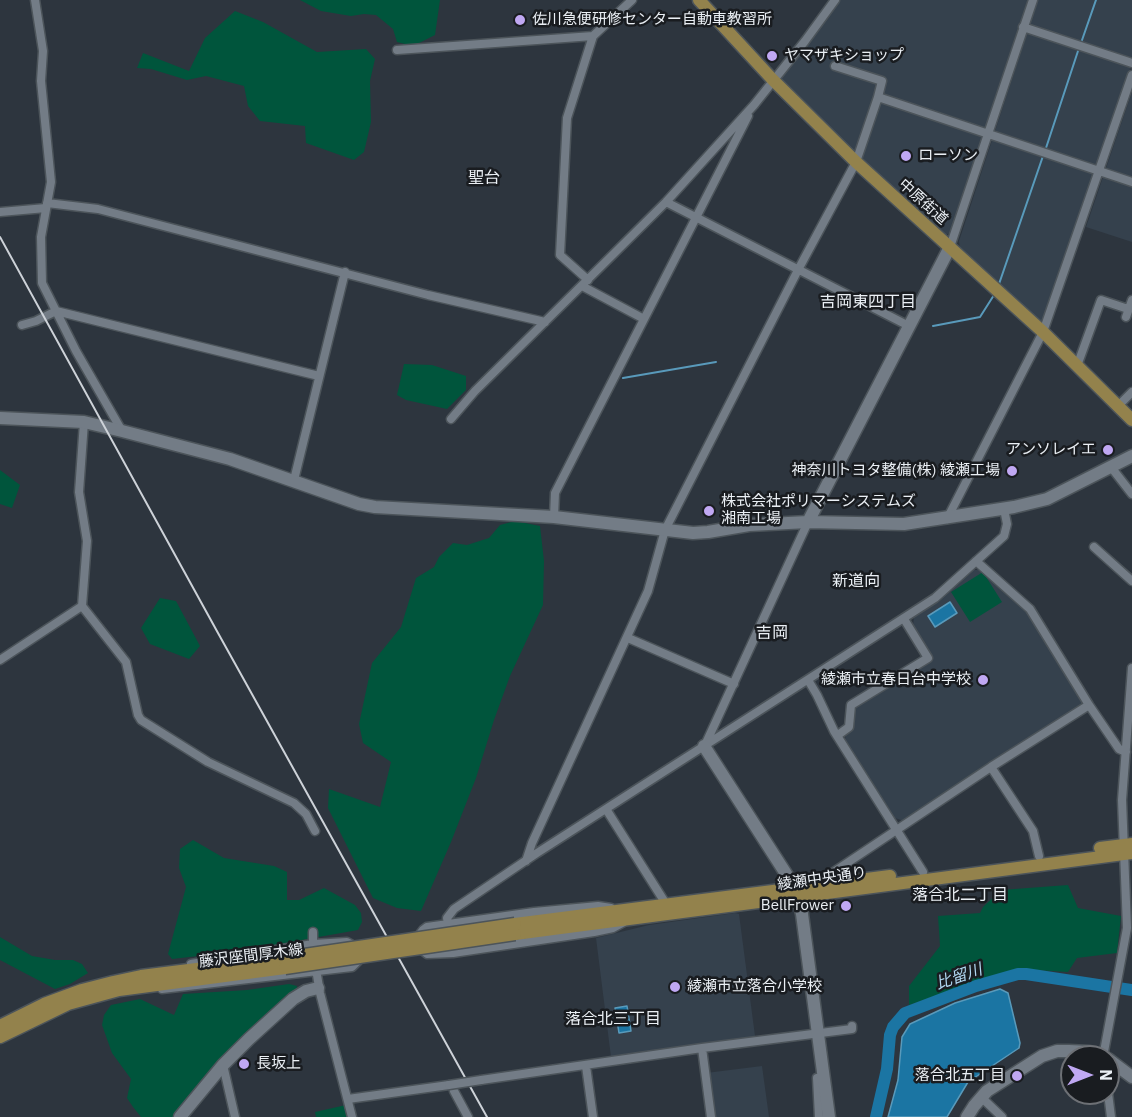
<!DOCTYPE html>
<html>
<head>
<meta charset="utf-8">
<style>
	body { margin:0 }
	#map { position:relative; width:1132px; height:1117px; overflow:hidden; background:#2d353e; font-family:"IBM Plex Sans",sans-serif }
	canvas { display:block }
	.north { position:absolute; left:1060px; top:1045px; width:60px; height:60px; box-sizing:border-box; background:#191c20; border:2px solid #6d7075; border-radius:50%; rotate:90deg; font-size:16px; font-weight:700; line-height:24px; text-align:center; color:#eaeff4 }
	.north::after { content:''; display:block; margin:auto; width:21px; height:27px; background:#c0a8f3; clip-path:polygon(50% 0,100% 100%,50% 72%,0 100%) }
</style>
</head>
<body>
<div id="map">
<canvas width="1132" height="1117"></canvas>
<div class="north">N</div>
</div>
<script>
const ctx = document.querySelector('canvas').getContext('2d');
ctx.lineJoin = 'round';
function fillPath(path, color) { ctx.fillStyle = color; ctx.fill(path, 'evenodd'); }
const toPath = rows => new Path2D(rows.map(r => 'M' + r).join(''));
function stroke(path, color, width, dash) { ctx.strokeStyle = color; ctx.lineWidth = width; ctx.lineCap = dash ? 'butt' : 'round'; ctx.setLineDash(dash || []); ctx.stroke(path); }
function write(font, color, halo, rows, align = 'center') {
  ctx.font = font + ' "IBM Plex Sans","Noto Sans JP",sans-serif'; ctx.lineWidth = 5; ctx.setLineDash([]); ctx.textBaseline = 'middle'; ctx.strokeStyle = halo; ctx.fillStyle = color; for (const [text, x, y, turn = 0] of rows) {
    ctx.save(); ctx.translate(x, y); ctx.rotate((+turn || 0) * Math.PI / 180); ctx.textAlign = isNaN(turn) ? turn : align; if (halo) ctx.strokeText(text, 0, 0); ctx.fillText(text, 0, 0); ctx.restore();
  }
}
fillPath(toPath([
	[837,0,1028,0,950,233,945,235,854,155,778,78],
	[1038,0,1132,0,1132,63,1045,319,1038,322,960,250,959,241],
	[1132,92,1132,242,1086,227],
	[972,570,982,570,1028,611,1084,703,904,821,895,818,845,740,846,732,857,704,933,658,913,626,914,617,936,603],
	[735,913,739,914,755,1036,750,1039,611,1057,596,938,649,925],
	[762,1066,769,1117,712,1117,706,1073]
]), '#35414d');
fillPath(toPath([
	[300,0,440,0,435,35,413,46,397,42,393,29,376,15,364,14,351,16,321,11],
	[235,11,263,22,317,52,366,49,375,59,370,81,371,122,364,152,354,160,306,143,305,126,260,121,248,106,244,86,206,76,187,80,151,69,137,68,143,53,189,71,205,38],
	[404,364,432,365,466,376,466,390,447,409,406,400,397,395],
	[0,470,20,485,12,508,0,504],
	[515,521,540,526,544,561,543,605,510,676,494,720,476,778,451,842,421,911,397,908,373,898,328,808,329,789,380,807,391,762,363,743,359,724,372,663,401,627,416,578,434,567,439,557,453,543,467,545,489,538,500,525],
	[983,572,1002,602,970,622,951,592],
	[160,598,176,601,200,646,189,659,150,644,141,628],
	[193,840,224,858,274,866,287,872,287,900,299,900,324,888,355,905,361,913,362,922,358,930,234,952,172,959,168,954,186,887,179,868,180,849],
	[1068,885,1078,908,1121,916,1117,953,1077,958,1068,972,1016,969,909,1005,909,986,940,946,938,916,980,913,983,907,1001,890],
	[0,937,32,956,55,960,73,960,82,964,88,973,70,984,55,989,0,960],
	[289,984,297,986,296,992,175,1117,141,1117,133,1107,127,1098,131,1079,112,1053,102,1025,104,1015,111,1005,140,999,174,1015,183,994,247,990],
	[346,1105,349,1117,316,1117,315,1112]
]), '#00553c');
const water = toPath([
	[950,602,957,613,935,627,928,616,950,602],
	[1000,989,1008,993,1020,1043,1019,1048,968,1082,947,1117,888,1117,898,1080,902,1037,910,1024,955,1003,1000,989],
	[627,1006,631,1031,619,1033,615,1008,627,1006]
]);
fillPath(water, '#1b75a3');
stroke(water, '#599abb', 1.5);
stroke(toPath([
	[1081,43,1096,0],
	[1045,151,1079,48],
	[999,284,1043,156],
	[933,326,980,317,994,295],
	[623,378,716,362]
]), '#599abb', 2);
stroke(toPath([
	[876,1117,887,1069,890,1035,893,1027,905,1013,976,986,1018,974,1026,974,1132,990]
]), '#1b75a3', 12);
const street = toPath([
	[35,0,43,51,41,81,51,182,41,237,42,283,76,351,122,431],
	[1023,27,1132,63],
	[397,50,593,36],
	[835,66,882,81,878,97],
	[666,202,909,326],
	[47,203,98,209,428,295,545,322],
	[0,212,46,208],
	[950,247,1033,0],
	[588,280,560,255,567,118,593,36,632,0],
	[582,286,644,319],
	[1126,317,1132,300],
	[22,325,36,321,56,311,319,376],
	[1077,366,1101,300,1128,309],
	[1118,406,1132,392],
	[451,419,475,391,666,202,754,105,805,41,835,0],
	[84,422,79,492,87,541,82,606,126,662,138,715,141,720,208,762,294,803,306,814,315,831],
	[1111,467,1132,494],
	[294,480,345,272],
	[554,517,555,493,748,116],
	[947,519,1043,332,1132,75],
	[1094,547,1132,581],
	[976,561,1030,609,1089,705,1119,749,1126,752],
	[628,638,734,684],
	[0,660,82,606],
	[808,680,817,695,834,731,923,872],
	[838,735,849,727,851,705,928,658,904,619],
	[706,743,808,522],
	[991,767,1033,831,1039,856],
	[606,809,666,904],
	[526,861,532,843,648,591,665,530,798,270,856,162,878,97,1132,182],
	[829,884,829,875,991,767,1089,705],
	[624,922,613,928,594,932,453,953,447,918,454,909,537,853,935,598,1004,536,1007,524,1004,509],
	[313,932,313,950],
	[453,953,427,954,422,950,421,941,420,934,423,930,427,927,534,912,598,906,611,908],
	[316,969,320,993,352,1117],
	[162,989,352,967,358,961,359,953,356,947,347,942,313,944,191,964],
	[702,1048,711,1117],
	[1103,1057,1127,928,1122,800,1132,668],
	[223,1065,235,1117],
	[586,1066,593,1117],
	[481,1080,702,1048,852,1029,852,1026],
	[454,1091,468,1117],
	[1108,1093,1111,1117],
	[981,1097,1002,1117],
	[348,1099,449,1085],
	[819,1117,817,1078,823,1077]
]);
const secondary = toPath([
	[0,418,84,422,122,431,230,459,359,504,375,507,554,517,693,533,708,532,749,525,808,522,904,524,1014,507,1047,499,1132,456],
	[808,522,950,247],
	[704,746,790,880,798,898,802,914,829,1117],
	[1108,1059,1132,1077],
	[180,1117,223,1065,249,1039,293,999,306,991,318,988],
	[967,1117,974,1106,987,1091,1042,1056,1057,1051,1069,1051,1089,1052,1105,1057]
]);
const primary = toPath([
	[699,0,773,80,856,162,1043,332,1132,420],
	[1100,848,1132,844],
	[515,924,890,876],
	[515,934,1132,853],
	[0,1026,44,1004,82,990,113,982,141,976,284,958],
	[0,1037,68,1004,119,990,285,968]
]);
stroke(street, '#4c545a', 11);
stroke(secondary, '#4c545a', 15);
stroke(primary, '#4c545a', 15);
stroke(street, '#737c86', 8);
stroke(secondary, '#737c86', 12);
stroke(primary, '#93824c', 12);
stroke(toPath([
	[0,237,218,633,487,1117]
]), '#cdd2d8', 2);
const streetBridge = toPath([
	[449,1085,481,1080]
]);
const primaryBridge = toPath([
	[284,958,515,924],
	[285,968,515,934]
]);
stroke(streetBridge, '#4c545a', 11, []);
stroke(primaryBridge, '#4c545a', 15, []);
stroke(streetBridge, '#737c86', 8);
stroke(primaryBridge, '#93824c', 12);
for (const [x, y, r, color] of [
	[520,20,6,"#c0a8f3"],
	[772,56,6,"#c0a8f3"],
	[906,156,6,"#c0a8f3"],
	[1108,450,6,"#c0a8f3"],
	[1012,471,6,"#c0a8f3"],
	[709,511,6,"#c0a8f3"],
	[983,680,6,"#c0a8f3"],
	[846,906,6,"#c0a8f3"],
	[675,987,6,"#c0a8f3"],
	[244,1064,6,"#c0a8f3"],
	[1017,1076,6,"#c0a8f3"]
]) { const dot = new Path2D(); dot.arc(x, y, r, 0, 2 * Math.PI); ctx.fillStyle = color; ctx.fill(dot); stroke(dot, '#191c20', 2); }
write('15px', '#eaeff4', '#191c20', [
	["佐川急便研修センター自動車教習所",532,20],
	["ヤマザキショップ",784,56],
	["ローソン",918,156],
	["アンソレイエ",1096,450,"right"],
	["神奈川トヨタ整備(株) 綾瀬工場",1000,471,"right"],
	["株式会社ポリマーシステムズ",721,502],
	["湘南工場",721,519],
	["綾瀬市立春日台中学校",971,680,"right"],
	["BellFrower",834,906,"right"],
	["綾瀬市立落合小学校",687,987],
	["長坂上",256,1064],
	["落合北五丁目",1005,1076,"right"]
], 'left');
write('15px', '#eaeff4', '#191c20', [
	["中原街道",923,202,42],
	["綾瀬中央通り",822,879,-8],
	["藤沢座間厚木線",251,956,-7]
]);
write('16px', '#eaeff4', '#191c20', [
	["聖台",484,178],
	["吉岡東四丁目",868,302],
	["新道向",856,581],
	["吉岡",772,633],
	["落合北二丁目",960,895],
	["落合北三丁目",613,1019]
]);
write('italic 16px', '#b0d7f1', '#191c20', [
	["比留川",959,977,-19]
]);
</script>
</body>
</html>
